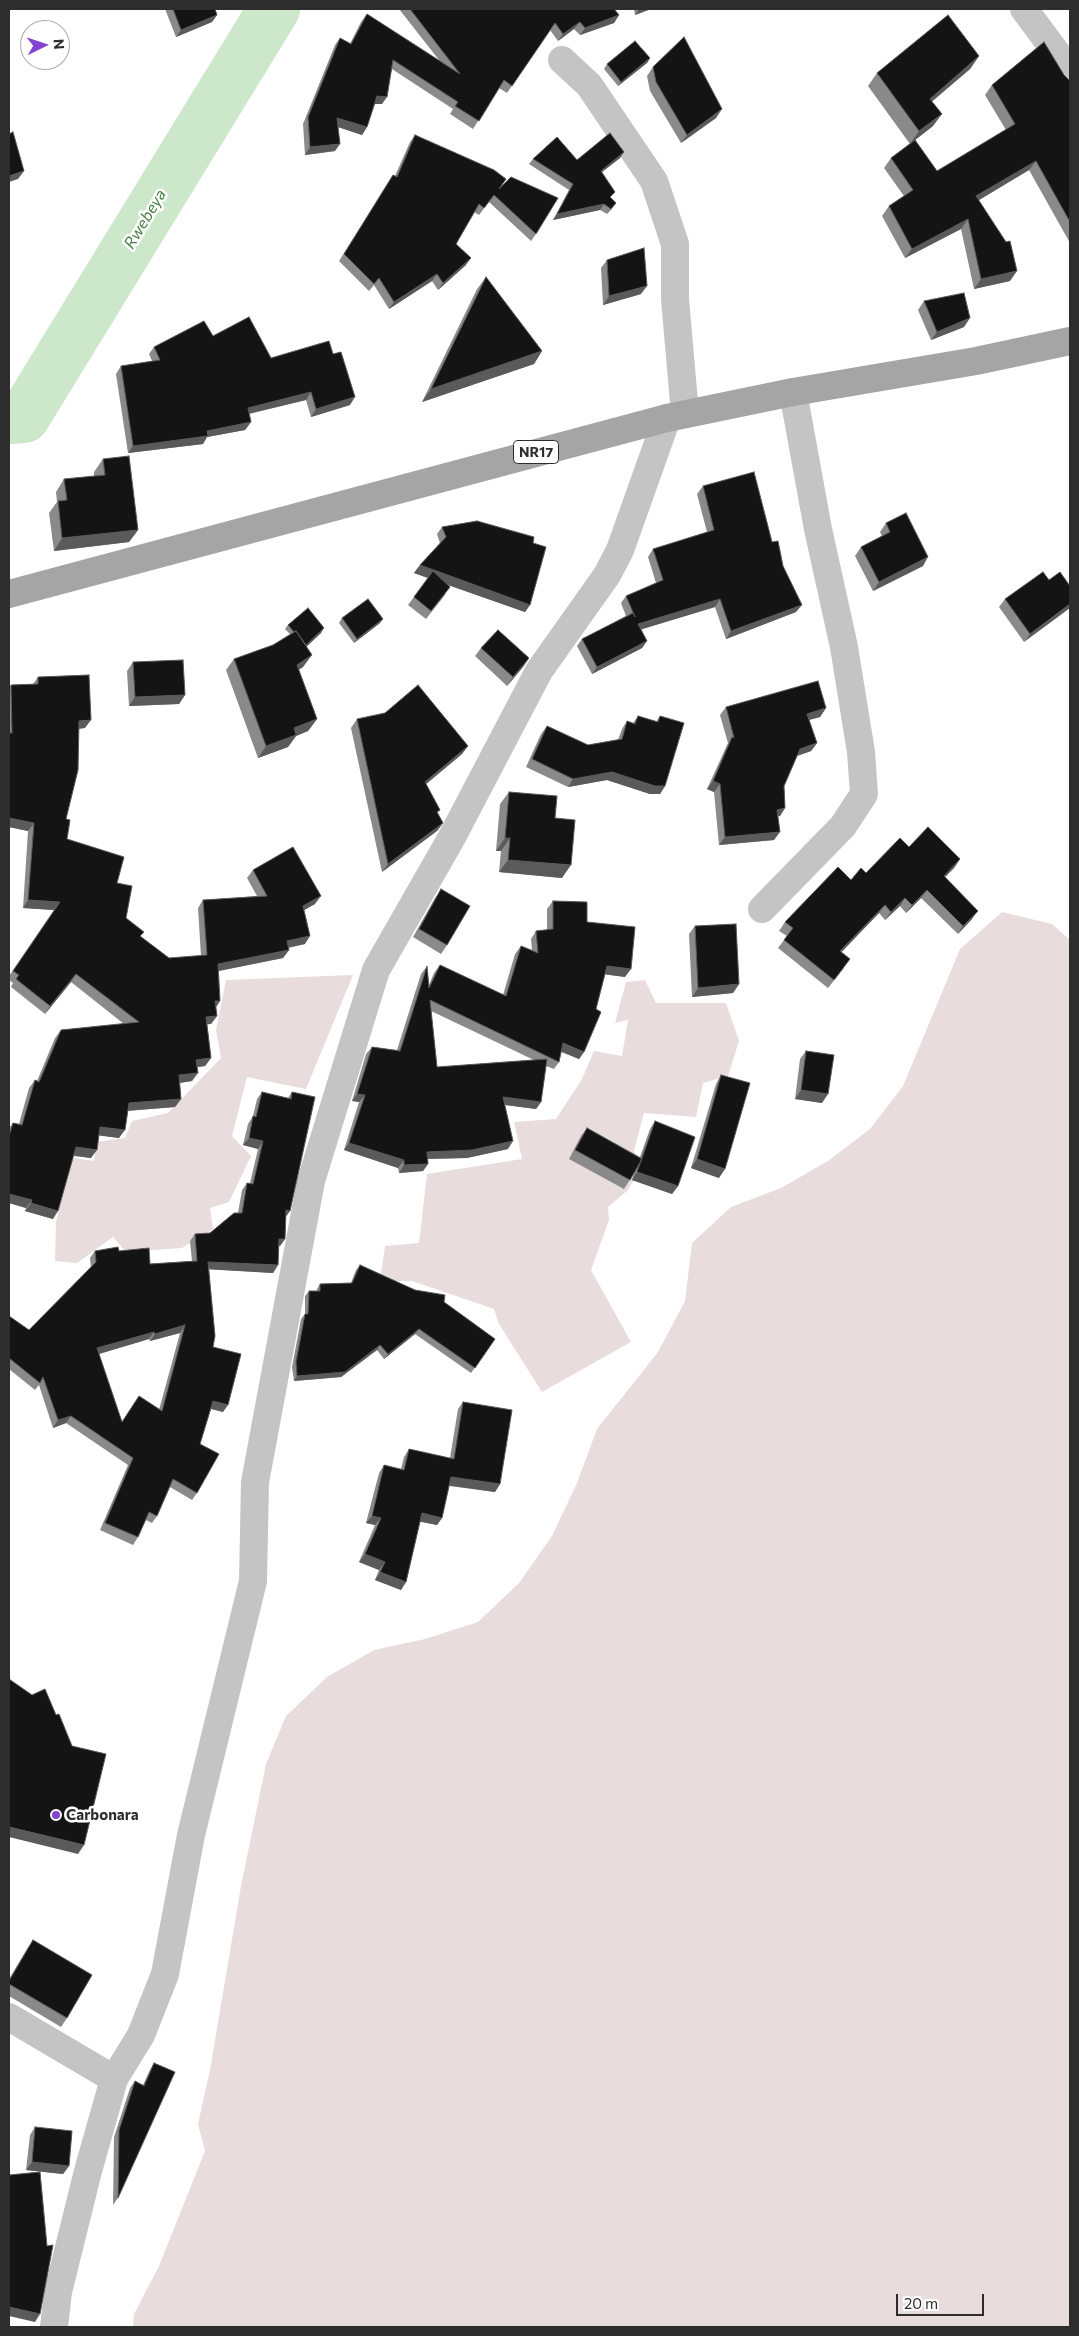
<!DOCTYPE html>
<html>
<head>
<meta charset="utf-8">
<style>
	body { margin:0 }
	#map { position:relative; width:1079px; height:2336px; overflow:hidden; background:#fff; font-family:Commissioner,sans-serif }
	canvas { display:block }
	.frame { position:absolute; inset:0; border:10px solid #2d2d2d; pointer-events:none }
	.north { position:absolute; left:20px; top:20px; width:50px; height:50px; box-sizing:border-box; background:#fff; border:1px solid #ababab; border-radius:50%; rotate:86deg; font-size:14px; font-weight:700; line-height:20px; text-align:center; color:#2d2d2d }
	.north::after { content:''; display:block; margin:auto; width:18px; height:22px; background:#8243d0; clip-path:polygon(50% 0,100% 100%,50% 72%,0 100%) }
	.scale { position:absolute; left:896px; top:2294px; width:88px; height:22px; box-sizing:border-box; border:2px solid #2d2d2d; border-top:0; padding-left:6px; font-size:15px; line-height:18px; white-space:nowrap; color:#2d2d2d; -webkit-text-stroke:4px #fff; paint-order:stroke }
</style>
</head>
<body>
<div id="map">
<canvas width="1079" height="2336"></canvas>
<div class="frame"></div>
<div class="north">N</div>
<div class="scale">20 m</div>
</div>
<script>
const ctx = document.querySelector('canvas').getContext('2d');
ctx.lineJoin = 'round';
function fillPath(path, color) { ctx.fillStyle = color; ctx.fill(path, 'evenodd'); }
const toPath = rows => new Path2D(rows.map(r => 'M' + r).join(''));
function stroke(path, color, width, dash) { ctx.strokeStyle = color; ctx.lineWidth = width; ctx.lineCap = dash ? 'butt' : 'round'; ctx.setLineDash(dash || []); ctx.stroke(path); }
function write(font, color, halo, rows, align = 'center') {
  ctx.font = font + ' Commissioner,sans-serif'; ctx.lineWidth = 5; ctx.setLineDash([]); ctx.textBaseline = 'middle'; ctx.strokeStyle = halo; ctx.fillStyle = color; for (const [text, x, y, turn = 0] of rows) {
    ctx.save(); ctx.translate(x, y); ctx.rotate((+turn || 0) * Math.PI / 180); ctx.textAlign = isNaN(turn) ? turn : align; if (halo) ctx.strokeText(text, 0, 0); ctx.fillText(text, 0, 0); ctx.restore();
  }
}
fillPath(toPath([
	[1002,912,1052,924,1070,940,1070,2327,133,2327,134,2314,159,2266,205,2151,198,2124,210,2070,241,1886,266,1764,286,1716,327,1677,374,1650,425,1639,478,1622,519,1583,552,1536,577,1483,597,1429,658,1352,685,1301,692,1243,731,1207,781,1188,828,1161,870,1129,903,1086,960,949],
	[353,975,306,1089,247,1077,232,1136,251,1156,229,1202,210,1208,213,1229,182,1248,126,1252,113,1237,77,1263,55,1261,56,1222,68,1171,68,1157,94,1161,96,1142,125,1138,132,1121,168,1113,221,1058,216,1030,226,980],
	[645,980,656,1003,726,1003,739,1041,728,1076,703,1083,696,1117,644,1113,634,1151,640,1168,628,1190,608,1207,609,1220,591,1270,631,1342,542,1392,499,1324,494,1309,412,1281,380,1281,385,1246,419,1243,427,1174,522,1159,514,1122,556,1119,582,1079,594,1051,622,1056,628,1020,615,1023,626,982]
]), '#e9dcdc');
stroke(toPath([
	[9,418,24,417,274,9]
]), '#cde7ca', 52);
stroke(toPath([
	[1024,9,1056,52,1070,77],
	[562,60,589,85,654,181,675,244,675,299,685,414],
	[762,909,843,826,864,794,861,752,844,647,818,529,793,392],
	[9,2017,114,2079],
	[54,2327,58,2292,88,2171,114,2079,141,2035,165,1974,191,1835,253,1581,255,1482,311,1181,376,970,452,837,539,671,607,575,620,550,667,418]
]), '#c4c4c4', 28);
stroke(toPath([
	[9,594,667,418,793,392,976,361,1070,341]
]), '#a5a5a5', 28);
fillPath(toPath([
	[165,9,215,9,217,15,212,22,176,37],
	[399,9,614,9,619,15,614,23,580,35,574,29,558,41,550,30,507,93,499,88,473,129,450,114,453,109,392,69,382,104,375,104,367,127,362,135,338,127,335,151,305,155,303,124,335,45,340,38,350,44,361,22,367,14,439,60],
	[634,9,651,9,635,15],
	[979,56,970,69,932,101,933,126,915,140,937,171,1006,130,985,95,992,85,1064,75,1070,81,1070,243,1029,170,979,200,1010,281,974,289,961,229,905,258,882,216,889,206,904,196,884,168,891,158,910,144,868,86,877,73],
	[650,58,647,63,618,86,604,69,607,64],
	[653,67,716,118,681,143,650,91,647,76],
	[415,135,500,187,536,234,531,241,489,202,479,215,474,212,456,244,466,265,438,290,432,281,389,309,374,285,369,291,339,261,389,182,393,175,395,176,410,142],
	[624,152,620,158,602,172,611,198,612,209,607,214,600,210,553,220,569,190,529,164,533,159,577,160],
	[607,260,641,294,603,305,601,268],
	[486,277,542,351,534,364,422,402,477,289],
	[924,301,964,327,931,340,918,310],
	[213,336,271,358,350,405,311,417,306,400,249,414,251,422,245,430,207,437,203,444,128,453,116,374,121,366,152,361,149,354,154,347],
	[103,459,138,530,129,542,54,551,49,513,57,502,56,492,64,479,94,476,94,472],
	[703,486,772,542,783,566,796,612,726,639,715,607,641,629,647,641,642,648,592,674,577,646,582,639,626,616,621,603,626,596,656,583,648,557,653,549,707,532,697,494],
	[886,523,923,566,873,591,855,556,861,547,882,536,880,532],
	[442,527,533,543,530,605,525,612,448,585,445,595,426,619,408,605,428,578,414,573,420,565,440,543,437,534],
	[1049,580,1070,586,1024,642,999,607,1005,599],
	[342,618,380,623,354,643,339,623],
	[288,625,321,633,306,647,303,667,298,670,317,719,308,731,296,736,288,747,258,758,226,670,234,659,273,645,290,634,285,629],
	[481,648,529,658,523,667,507,686,475,656],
	[133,662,185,695,179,704,129,706,127,671],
	[38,677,85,728,79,729,66,819,67,839,117,883,126,918,140,937,169,958,201,956,198,908,203,900,257,896,247,878,253,870,315,904,304,910,305,944,288,948,289,950,283,958,219,971,216,1007,217,1016,211,1024,207,1024,211,1058,205,1066,197,1067,192,1081,179,1083,181,1099,175,1107,128,1111,119,1138,99,1135,91,1158,73,1156,53,1219,25,1211,26,1208,9,1203,9,1128,13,1123,19,1124,29,1088,35,1080,37,1081,55,1038,61,1030,124,1024,71,982,45,1014,11,987,13,983,9,980,9,976,54,910,23,908,28,831,9,827,9,688,11,685,33,684],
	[726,707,826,708,820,717,809,720,817,743,811,751,797,756,784,786,785,808,780,816,778,816,774,840,719,845,714,792,707,789,728,743,720,715],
	[638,716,656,722,660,716,665,786,660,794,650,794,607,780,568,787,526,767,541,734,547,726,588,745,618,740,622,729,627,721,633,723],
	[357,719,468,746,462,754,426,784,438,813,443,823,437,831,382,872,351,728],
	[509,792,555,818,562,878,499,872,501,851,496,851,500,804],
	[909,847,960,859,954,868,945,877,972,919,958,934,921,898,906,913,900,906,885,920,879,913,841,952,844,968,828,988,778,948,787,936,779,931,785,922],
	[441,889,447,945,441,954,413,937,435,898],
	[553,901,587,922,625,977,605,974,584,1052,579,1059,561,1052,559,1062,554,1069,546,1066,541,1102,536,1109,505,1105,508,1149,467,1158,428,1159,428,1164,423,1171,399,1173,398,1168,344,1150,359,1102,352,1101,366,1054,372,1047,397,1050,421,974,427,966,429,985,434,973,440,965,503,995,515,954,521,946,532,950,531,939,536,931,547,930,547,909],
	[431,1011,534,1060,437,1067],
	[695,926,739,984,733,993,692,997,689,934],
	[806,1051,822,1103,795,1099,800,1059],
	[721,1075,719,1178,691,1168,716,1084],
	[262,1092,288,1098,292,1092,285,1239,280,1246,279,1246,278,1265,273,1273,209,1269,213,1347,223,1412,211,1409,200,1444,197,1493,192,1500,170,1487,157,1516,152,1523,146,1520,138,1537,133,1545,100,1530,128,1465,66,1423,53,1428,39,1385,35,1390,9,1369,9,1316,29,1330,91,1268,90,1258,95,1251,119,1251,150,1264,192,1261,190,1241,195,1234,210,1233,238,1213,242,1190,247,1183,250,1183,258,1149,243,1145,248,1124,253,1116,257,1099],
	[180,1333,159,1410,122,1422,99,1354,149,1339,150,1341],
	[655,1121,678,1186,672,1194,632,1180,634,1173,624,1189,569,1159,581,1136,587,1128,640,1157,650,1129],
	[360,1265,415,1290,444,1302,495,1339,471,1373,415,1334,384,1359,377,1350,341,1377,294,1381,292,1367,301,1319,305,1314,305,1296,309,1291,317,1291,317,1289,320,1284,351,1283,356,1270],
	[463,1402,500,1484,495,1492,449,1486,442,1518,437,1525,420,1521,406,1582,401,1590,375,1580,379,1570,359,1562,375,1525,366,1523,379,1473,384,1465,401,1469,404,1457,409,1449,450,1458,458,1409],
	[33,1940,67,2018,61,2027,9,1996,9,1979,27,1949],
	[154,2063,118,2198,113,2205,114,2137,130,2088,135,2081,143,2085,150,2070],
	[35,2127,69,2166,63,2174,26,2170,30,2135]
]), '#8a8a8a');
fillPath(toPath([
	[639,9,651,9,635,15],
	[217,15,212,22,176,37,181,30],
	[619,15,614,23,580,35,585,28],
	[580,22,574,29,558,41,563,34],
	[979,56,970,69,921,111,930,99],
	[650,58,647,63,618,86,621,82],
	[377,96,387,97,382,104,372,104],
	[722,109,716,118,681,143,687,135],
	[942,114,933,126,910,144,919,131],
	[337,118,367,127,362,135,332,125],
	[340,144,335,151,305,155,310,147],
	[624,152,620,158,597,176,601,171],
	[1036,161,1029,170,969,206,976,196],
	[24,171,18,179,9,182,9,176],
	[604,204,600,210,553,220,557,214],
	[968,219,961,229,905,258,912,249],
	[471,258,466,265,438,290,443,283],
	[1017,271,1010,281,974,289,981,279],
	[437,274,432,281,389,309,394,302],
	[647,286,641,294,603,305,609,296],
	[970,318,964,327,931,340,937,332],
	[542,351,534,364,422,402,431,389],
	[311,392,306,400,243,415,248,408],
	[355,397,350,405,311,417,316,409],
	[251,422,245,430,207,437,203,444,128,453,133,446],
	[138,530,129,542,54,551,62,538],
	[928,557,923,566,873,591,879,582],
	[420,565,530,605,525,612,414,573],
	[720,599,715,607,633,632,638,624],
	[1070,604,1070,608,1024,642,1030,634],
	[802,605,796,612,726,639,731,631],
	[383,619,380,623,354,643,357,639],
	[324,628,321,633,303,650,306,645],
	[647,641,642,648,592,674,597,667],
	[312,655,303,667,288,677,297,665],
	[529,658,523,667,507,686,513,677],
	[185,695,179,704,129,706,135,697],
	[826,708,820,717,801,722,807,714],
	[317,719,308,731,296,736,288,747,258,758,266,746,294,728],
	[91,720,85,728,73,729,79,721],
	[817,743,811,751,794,757,800,749],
	[468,746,462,754,419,790,425,782],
	[612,772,665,786,660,794,650,794,607,780,568,787,573,779],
	[713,781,720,784,714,792,707,789],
	[785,808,780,816,771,818,777,810],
	[9,818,34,823,28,831,9,827],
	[443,823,437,831,382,872,388,864],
	[780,832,774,840,719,845,725,837],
	[505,838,510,838,501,851,496,851],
	[960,859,954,868,938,884,944,876],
	[508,860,571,865,562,878,499,872],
	[927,890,921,898,906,913,912,905],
	[321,896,315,904,297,914,303,906],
	[905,898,900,906,885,920,891,912],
	[28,900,60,902,54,910,23,908],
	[885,905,879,913,834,960,840,951],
	[978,911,972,919,958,934,963,926],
	[310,936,305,944,281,949,287,941],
	[289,950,283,958,213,972,218,964],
	[607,966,631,969,625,977,602,974],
	[76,974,71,982,45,1014,50,1006],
	[739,984,733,993,692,997,698,988],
	[215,1001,220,1001,215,1009],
	[217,1016,211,1024,200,1025,206,1017],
	[563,1043,584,1052,579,1059,558,1050],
	[211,1058,205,1066,191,1068,196,1060],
	[198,1073,192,1081,173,1084,179,1075],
	[801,1090,828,1094,822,1103,795,1099],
	[357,1094,365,1095,359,1102,352,1101],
	[503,1097,541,1102,536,1109,498,1104],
	[181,1099,175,1107,123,1111,129,1103],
	[100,1127,125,1130,119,1138,95,1135],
	[249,1138,263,1141,258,1149,243,1145],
	[513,1141,508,1149,467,1158,421,1159,427,1152],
	[349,1143,404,1160,398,1168,344,1150],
	[76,1147,97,1150,91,1158,70,1155],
	[697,1159,725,1169,719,1178,691,1168],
	[428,1164,423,1171,399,1173,404,1165],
	[637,1172,678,1186,672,1194,632,1180],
	[9,1194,32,1200,26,1208,9,1203],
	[31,1203,58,1211,53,1219,25,1211],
	[286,1210,290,1211,285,1218],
	[279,1239,285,1239,280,1246,274,1246],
	[208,1262,278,1265,273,1273,203,1269],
	[185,1325,180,1333,150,1341,155,1334],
	[419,1329,415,1334,384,1359,388,1354],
	[154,1332,149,1339,92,1356,97,1348],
	[380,1345,377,1350,341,1377,294,1381,297,1376],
	[213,1401,228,1405,223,1412,208,1408],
	[71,1416,66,1423,53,1428,58,1420],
	[451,1477,500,1484,495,1492,446,1485],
	[422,1513,442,1518,437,1525,416,1521],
	[372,1516,381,1518,375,1525,366,1523],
	[365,1554,385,1562,379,1570,359,1562],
	[380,1572,406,1582,401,1590,375,1580],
	[9,1827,84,1845,78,1854,9,1837],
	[32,2162,69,2166,63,2174,26,2170],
	[9,2307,40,2314,35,2322,9,2316]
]), '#5a5a5a');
const building = toPath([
	[173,9,215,9,217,15,181,30,173,9],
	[410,9,614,9,619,15,585,28,580,22,563,34,555,23,512,86,504,80,479,121,455,106,458,102,393,60,387,97,377,96,367,127,337,118,340,144,310,147,308,117,340,38,351,44,367,14,460,74,410,9],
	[948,15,979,56,930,99,942,114,919,131,877,73,948,15],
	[684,37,722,109,687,135,656,82,653,67,684,37],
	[635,41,650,58,621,82,607,64,635,41],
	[1044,42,1064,75,1070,81,1070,222,1036,161,976,196,1006,242,1010,241,1017,271,981,279,968,219,912,249,889,206,913,190,891,158,915,140,937,171,1015,124,992,85,1044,42],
	[13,132,24,171,9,176,9,134,13,132],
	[610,133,624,152,601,171,615,192,610,197,616,203,611,209,604,204,557,214,573,184,533,159,557,137,577,160,610,133],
	[415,135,494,170,506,179,499,189,511,177,558,198,536,234,494,195,484,208,479,204,456,244,471,258,443,283,437,274,394,302,379,278,374,284,344,254,393,175,397,177,415,135],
	[644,248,647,286,609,296,607,260,644,248],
	[486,277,542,351,431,389,486,277],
	[964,293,970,318,937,332,924,301,964,293],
	[249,317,271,358,329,341,333,354,341,352,355,397,316,409,311,392,248,408,251,422,207,431,208,436,133,446,121,366,160,360,154,347,204,321,213,336,249,317],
	[129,456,138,530,62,538,58,501,67,500,64,479,105,475,103,459,129,456],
	[754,472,772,542,778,541,783,566,802,605,731,631,720,599,638,624,647,641,597,667,582,639,633,613,635,617,626,596,663,580,653,549,714,530,703,486,754,472],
	[906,513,928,557,879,582,861,547,890,532,886,523,906,513],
	[477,521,534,537,533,543,546,547,530,605,420,565,446,537,442,527,477,521],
	[433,571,450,587,431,611,414,597,433,571],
	[1043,572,1049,580,1060,572,1070,586,1070,604,1030,634,1005,599,1043,572],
	[368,599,383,619,357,639,342,618,368,599],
	[308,608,324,628,306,645,296,631,294,632,288,625,308,608],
	[498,630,529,658,513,677,481,648,498,630],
	[296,631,312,655,297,665,317,719,294,728,296,735,266,746,234,659,273,645,296,631],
	[183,660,185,695,135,697,133,662,183,660],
	[89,675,91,720,79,721,78,770,66,819,70,820,67,839,124,857,117,883,132,886,126,918,144,932,140,936,169,958,207,955,203,900,267,896,253,870,293,847,321,896,303,906,310,936,287,941,289,950,218,964,220,1001,215,1001,217,1016,206,1017,211,1058,196,1060,198,1073,179,1075,181,1099,129,1103,125,1130,100,1127,97,1150,76,1147,58,1211,31,1203,32,1200,9,1194,9,1136,13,1123,22,1125,35,1080,39,1082,61,1030,139,1022,76,974,50,1006,16,979,19,975,13,971,60,902,28,900,34,823,9,818,9,733,12,733,11,685,38,684,38,677,89,675],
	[818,681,826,708,807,714,817,743,800,749,784,786,785,808,777,810,780,832,725,837,720,784,713,781,732,737,734,738,726,707,818,681],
	[418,685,468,746,425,782,440,810,437,812,443,823,388,864,357,719,385,713,418,685],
	[638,716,658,722,660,716,684,723,665,786,655,786,612,772,573,779,532,759,547,726,588,745,622,739,627,721,635,724,638,716],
	[509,792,557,796,555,818,575,820,571,865,508,860,510,838,505,838,509,792],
	[928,827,960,859,944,876,978,911,963,926,927,890,912,905,905,898,891,912,885,905,840,951,850,959,834,980,784,940,793,928,785,922,838,867,851,880,861,868,866,873,900,838,909,847,928,827],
	[441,889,470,906,447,945,419,929,441,889],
	[553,901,587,902,587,922,635,927,631,969,607,966,596,1009,601,1012,584,1052,563,1043,559,1062,430,1000,437,1067,547,1059,541,1102,503,1097,513,1141,472,1150,427,1152,428,1164,404,1165,404,1160,349,1143,365,1095,357,1094,372,1047,400,1051,427,966,429,988,440,965,506,996,521,946,538,953,536,931,553,929,553,901],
	[736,924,739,984,698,988,695,926,736,924],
	[806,1051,834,1055,828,1094,801,1090,806,1051],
	[721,1075,750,1083,725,1169,697,1159,721,1075],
	[262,1092,291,1099,292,1092,315,1097,290,1211,286,1210,285,1239,279,1239,278,1265,208,1262,215,1336,213,1347,241,1354,228,1405,213,1401,200,1444,219,1454,197,1493,173,1479,157,1516,149,1512,138,1537,105,1523,133,1458,71,1416,58,1420,43,1377,40,1383,9,1358,9,1316,29,1330,96,1262,95,1251,118,1247,119,1251,149,1248,150,1264,197,1261,195,1234,210,1233,234,1213,242,1213,247,1183,253,1184,263,1141,249,1138,253,1116,256,1117,262,1092],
	[185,1325,162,1411,139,1396,122,1422,97,1348,154,1332,155,1334,185,1325],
	[655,1121,695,1137,678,1186,637,1172,655,1121],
	[587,1128,642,1159,630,1180,575,1150,587,1128],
	[360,1265,415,1290,445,1295,444,1302,495,1339,475,1368,419,1329,388,1354,380,1345,345,1372,297,1376,296,1362,305,1314,308,1314,309,1291,320,1291,320,1284,352,1283,360,1265],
	[463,1402,512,1410,500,1484,451,1477,442,1518,422,1513,406,1582,380,1572,385,1562,365,1554,381,1518,372,1516,384,1465,404,1470,409,1449,454,1459,463,1402],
	[9,1679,32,1695,45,1689,56,1715,59,1714,72,1746,106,1754,84,1845,9,1827,9,1679],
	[33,1940,92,1975,67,2018,9,1984,9,1981,33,1940],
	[154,2063,175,2072,118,2198,119,2130,135,2081,144,2086,154,2063],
	[35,2127,72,2131,69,2166,32,2162,35,2127],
	[40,2172,47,2246,53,2245,40,2314,9,2307,9,2175,40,2172]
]);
fillPath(building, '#141414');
stroke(building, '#5a5a5a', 1);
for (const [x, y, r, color] of [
	[56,1815,5,"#8243d0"]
]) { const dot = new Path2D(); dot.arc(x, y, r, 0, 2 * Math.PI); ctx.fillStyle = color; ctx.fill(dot); stroke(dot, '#fff', 2); }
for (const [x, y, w] of [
	[536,452,45]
]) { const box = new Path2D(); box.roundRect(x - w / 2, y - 11.5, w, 23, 4); ctx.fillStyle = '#fff'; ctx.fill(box); stroke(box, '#2d2d2d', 1); }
write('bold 14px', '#2d2d2d', null, [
	["NR17",536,452]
]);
write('bold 15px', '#2d2d2d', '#fff', [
	["Carbonara",66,1815]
], 'left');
write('italic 16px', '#487f42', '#fff', [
	["Rwebeya",145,219,-59]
]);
</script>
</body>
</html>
